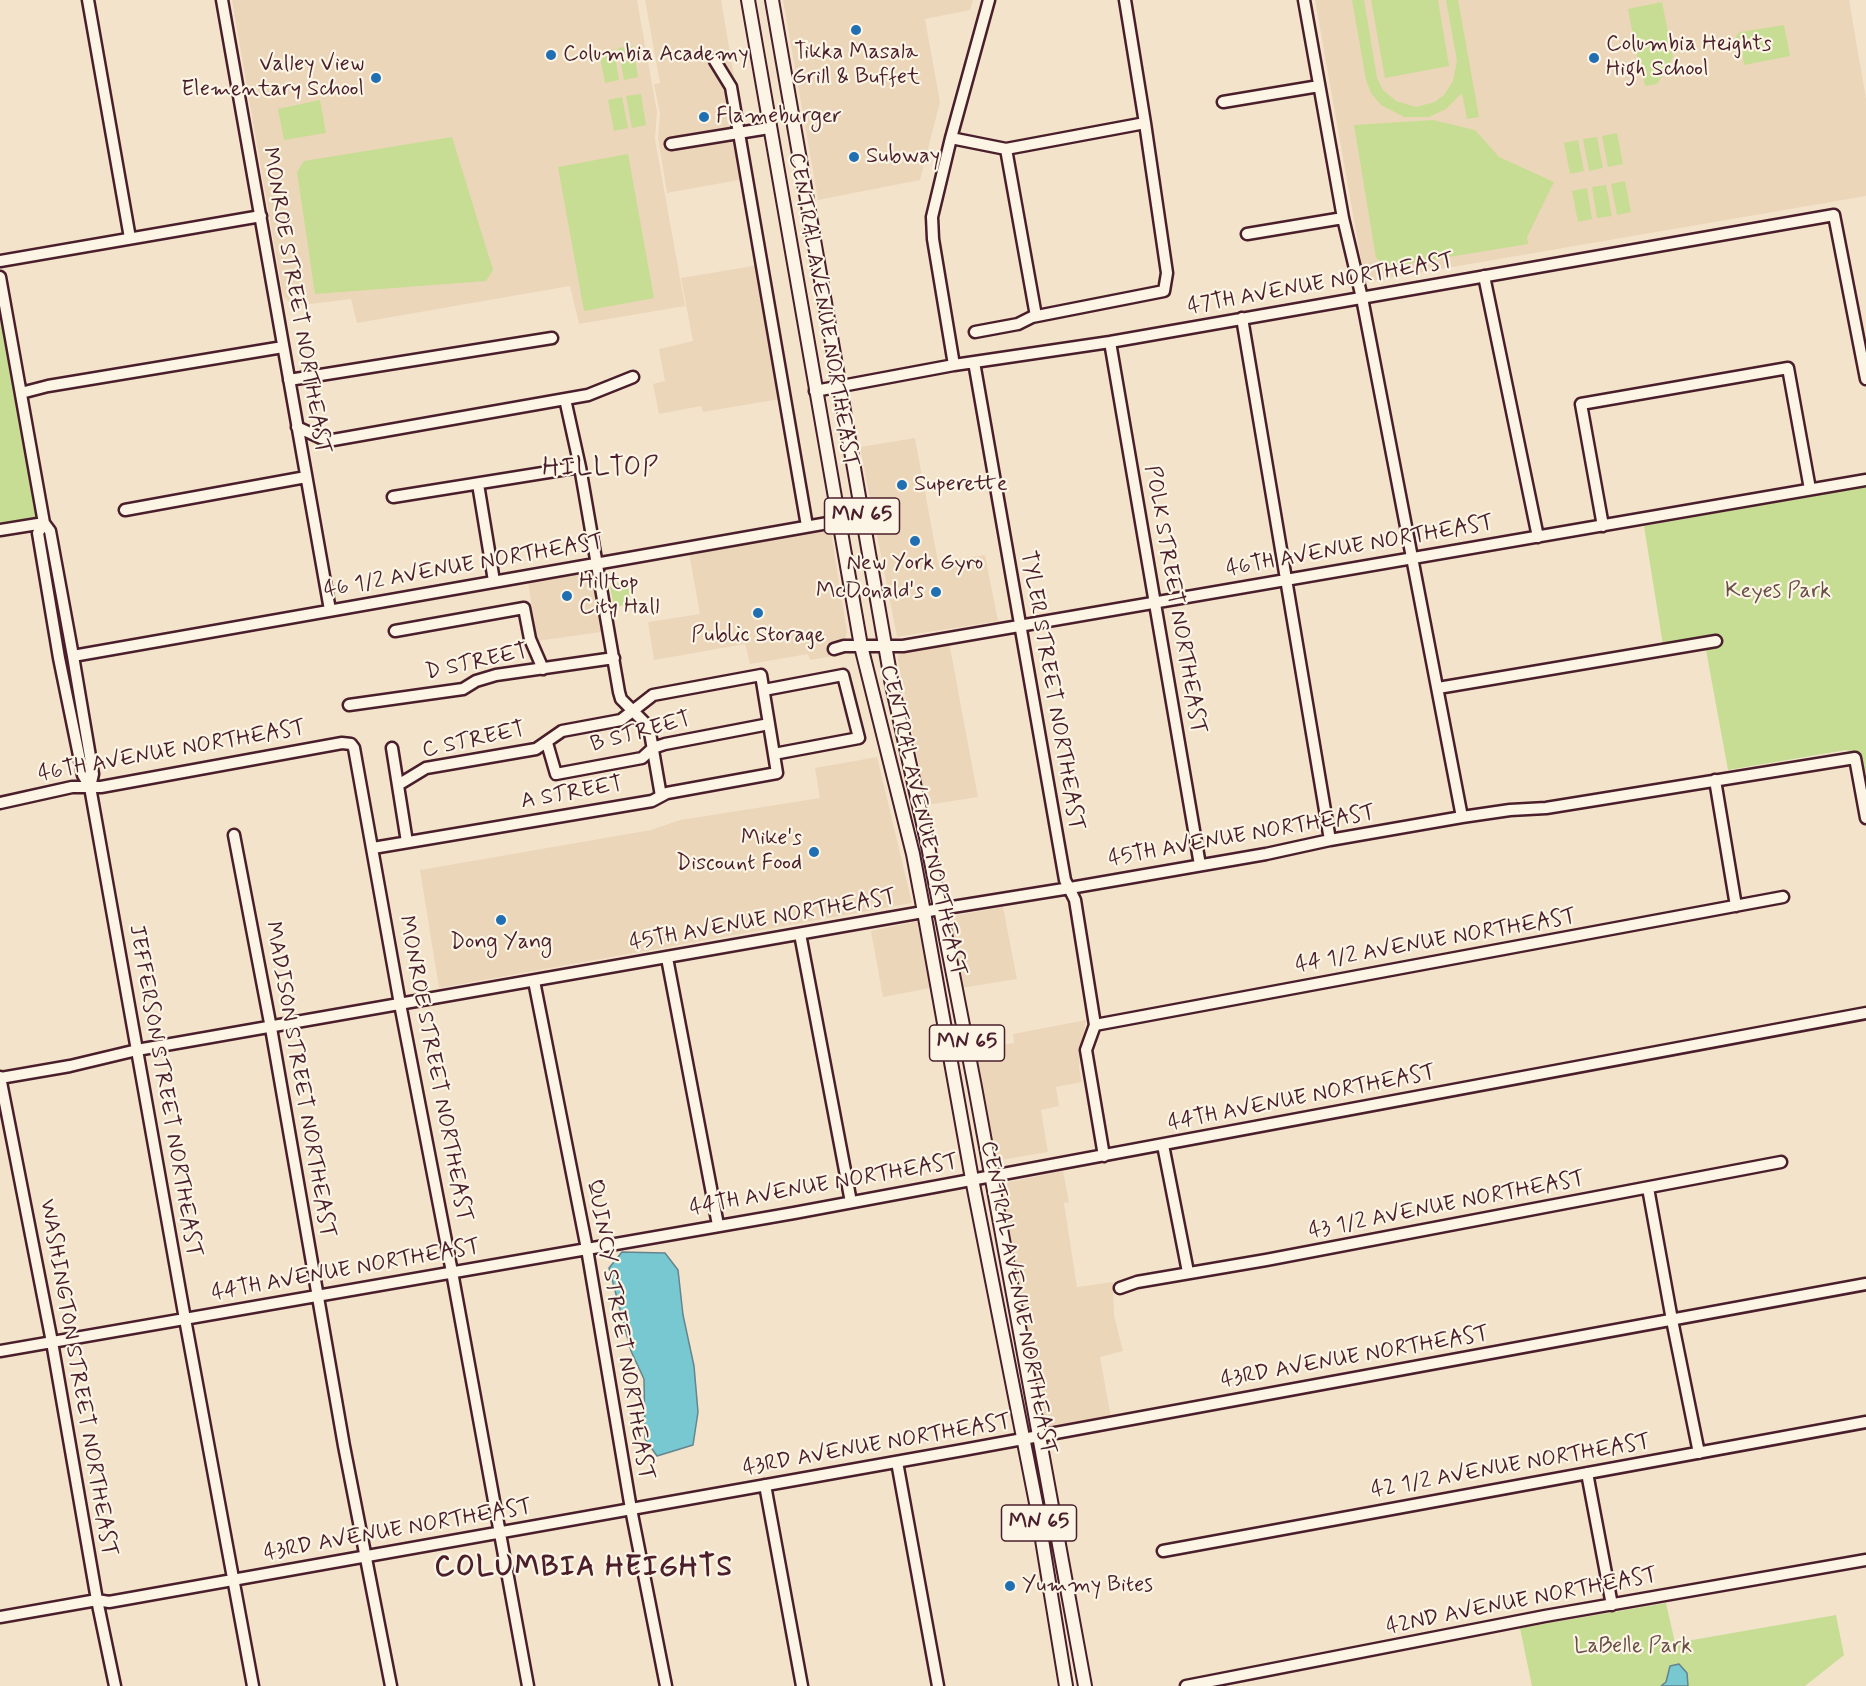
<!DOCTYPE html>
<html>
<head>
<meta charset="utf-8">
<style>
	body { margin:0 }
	canvas { display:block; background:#f3e3cb }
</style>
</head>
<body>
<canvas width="1866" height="1686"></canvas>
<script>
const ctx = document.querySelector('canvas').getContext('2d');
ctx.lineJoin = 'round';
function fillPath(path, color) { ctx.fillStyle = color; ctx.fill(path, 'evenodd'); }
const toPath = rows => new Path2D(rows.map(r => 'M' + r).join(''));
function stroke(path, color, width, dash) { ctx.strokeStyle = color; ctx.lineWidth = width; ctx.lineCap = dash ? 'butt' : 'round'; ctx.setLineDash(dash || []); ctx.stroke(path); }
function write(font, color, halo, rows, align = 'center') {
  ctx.font = font + ' Mynerve,sans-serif'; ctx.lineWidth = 4.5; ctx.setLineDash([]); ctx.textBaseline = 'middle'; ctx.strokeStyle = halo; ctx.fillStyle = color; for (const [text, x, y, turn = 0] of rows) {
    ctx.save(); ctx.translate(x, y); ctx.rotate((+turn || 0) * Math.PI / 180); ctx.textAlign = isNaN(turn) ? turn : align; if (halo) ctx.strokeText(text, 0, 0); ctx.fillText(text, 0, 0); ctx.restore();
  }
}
fillPath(toPath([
	[232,0,637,0,657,112,655,139,685,306,579,324,570,286,357,323,351,299,293,306,283,296],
	[645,0,721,0,742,123,744,179,667,193,658,138,660,113,654,84,660,83],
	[783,0,973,0,970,10,925,19,940,102,920,180,818,200],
	[1315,0,1849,0,1866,99,1866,196,1365,282],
	[759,265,780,399,703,412,701,406,659,414,653,384,665,381,659,349,693,341,681,278],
	[915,438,938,562,985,555,998,621,897,637,860,447],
	[814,532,831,532,847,632,840,655,810,660,808,654,750,664,745,644,654,660,648,622,700,614,689,553],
	[587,572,593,577,602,632,537,641,528,581],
	[949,642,978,797,927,805,898,661,899,654,905,650],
	[877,757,912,903,439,988,420,870,651,830,680,820,820,798,815,768],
	[1003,907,1017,979,961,988,947,917],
	[919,921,930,988,883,997,871,931],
	[1086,1020,1080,1053,1079,1068,1082,1082,1056,1087,1059,1106,1041,1110,1048,1152,1001,1160,994,1156,972,1050,1014,1043,1013,1034],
	[1063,1171,1069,1202,1064,1203,1077,1287,1113,1282,1114,1315,1123,1351,1100,1357,1111,1418,1046,1430,1042,1424,1026,1331,1013,1276,999,1190,1009,1182]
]), '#ecd6b9');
fillPath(toPath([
	[1352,0,1364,0,1377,78,1383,90,1396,101,1416,107,1435,102,1445,94,1453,81,1457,61,1446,0,1458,0,1479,117,1467,119,1462,93,1446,109,1429,117,1404,117,1381,105,1371,93,1366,80],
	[1371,0,1438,0,1449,66,1385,78],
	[1662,2,1673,57,1657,84,1645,86,1643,76,1641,76,1628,9],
	[1784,25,1790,56,1744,65,1742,53,1739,52,1736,36,1740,32],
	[633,46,638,77,624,80,618,48],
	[614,49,619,80,605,83,599,52],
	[641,94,646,125,632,128,626,96],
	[622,97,628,128,614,131,608,100],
	[320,100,326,133,284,140,278,109],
	[1433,120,1475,130,1499,157,1554,182,1527,237,1528,244,1388,267,1376,258,1354,125],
	[1617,133,1623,164,1608,167,1602,136],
	[452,137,493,270,486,281,315,294,297,172,304,161],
	[1597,137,1603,168,1589,171,1583,139],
	[1578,140,1584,171,1570,174,1564,143],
	[628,154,654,298,584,311,558,167],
	[1625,181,1631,212,1617,215,1611,184],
	[1606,185,1612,216,1597,218,1592,187],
	[1587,188,1592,219,1578,222,1572,191],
	[0,278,45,517,0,525],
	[1866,487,1866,773,1861,757,1855,753,1846,750,1728,770,1704,639,1663,645,1644,526],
	[625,582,628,584,631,604,614,607,610,587,612,584],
	[1666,1603,1675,1643,1836,1615,1844,1655,1805,1686,1532,1686,1520,1628]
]), '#c6dd93');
const water = toPath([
	[622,1252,665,1253,678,1270,683,1315,694,1366,698,1412,693,1445,657,1456,645,1439,644,1379,631,1351,609,1268,622,1252],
	[1679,1664,1687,1673,1688,1686,1661,1686,1666,1682,1670,1666,1679,1664]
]);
fillPath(water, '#77c8d0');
stroke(water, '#65848e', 1.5);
const minor = toPath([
	[88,0,130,238],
	[222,0,330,610],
	[1304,0,1343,218,1362,298,1462,817],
	[715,61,731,87,807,526],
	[1223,102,1319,86],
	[951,138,1006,149,1145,123],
	[671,144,769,128],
	[1006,149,1036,316],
	[1247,234,1343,218],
	[0,261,261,216],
	[1484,276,1538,537],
	[0,277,44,523,50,531,73,656,93,774,90,787,185,1319,253,1686],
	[1242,318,1330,840],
	[975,332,1018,324,1032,317,1164,291,1167,273,1145,123,1125,0],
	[1110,342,1200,865],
	[974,362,1065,880,1075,900,1095,1025,1086,1050,1104,1156],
	[954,365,933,239,932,217,951,138,989,0],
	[289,380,552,338],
	[815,391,954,365,1110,342,1834,215,1866,379],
	[21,393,48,386,283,347],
	[565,399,580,467,619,692,621,699,649,727,661,796],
	[297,427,321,438,333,440,588,395,633,377],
	[478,484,494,581],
	[393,497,580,467],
	[125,510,306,477],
	[44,523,38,533,59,658,83,775,90,787],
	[1603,526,1581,404,1788,368,1810,489],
	[0,530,44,523],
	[395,631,524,608,530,639,543,669],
	[834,649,844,646,903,646,1866,480],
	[73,656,862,517],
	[1438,688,1716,641],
	[764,690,843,675,859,738,774,754],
	[349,705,463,689,476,681,496,675,614,658],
	[547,743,556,774,642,758,653,748,665,744,769,724],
	[392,748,407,842],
	[1715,780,1736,906],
	[0,803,72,787,101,787,342,743,351,744,354,748,400,1004,452,1272,528,1686],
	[234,835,271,1028,344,1446,391,1686],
	[373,848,652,801,667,793,777,773,761,675,653,695,621,720,562,731,536,749,426,768,398,785],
	[800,934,851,1202],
	[667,958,718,1225],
	[534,981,587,1249,631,1509,666,1686],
	[1095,1025,1783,897],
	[0,1077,52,1342,97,1600,115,1686],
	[0,1078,70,1066,137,1050,940,909,1070,888,1266,854,1330,840,1462,817,1510,810,1546,808,1855,758,1866,818],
	[1163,1145,1188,1272],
	[1648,1188,1672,1320,1699,1453],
	[1120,1288,1137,1282,1266,1260,1781,1162],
	[0,1351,794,1213,1866,1013],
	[897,1462,938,1686],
	[1587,1473,1612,1605],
	[765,1485,802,1686],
	[1163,1551,1866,1422],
	[0,1617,97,1600,109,1602,963,1450,1866,1284],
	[1186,1686,1545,1616,1866,1560]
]);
const major = toPath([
	[748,0,861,646,913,854,924,912,972,1179,1036,1503,1066,1686],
	[772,0,892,685,928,846,975,1087,1085,1686]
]);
stroke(minor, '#4a1f2b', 15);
stroke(major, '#4a1f2b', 16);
stroke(minor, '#fcf5e5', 10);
stroke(major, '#fcf5e5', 12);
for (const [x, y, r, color] of [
	[856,30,6,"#1f6fb2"],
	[551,55,6,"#1f6fb2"],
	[1594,58,6,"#1f6fb2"],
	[376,78,6,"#1f6fb2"],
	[704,117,6,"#1f6fb2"],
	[854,157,6,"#1f6fb2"],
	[902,485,6,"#1f6fb2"],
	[915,541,6,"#1f6fb2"],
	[936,592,6,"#1f6fb2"],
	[567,596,6,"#1f6fb2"],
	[758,613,6,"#1f6fb2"],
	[814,852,6,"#1f6fb2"],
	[501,920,6,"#1f6fb2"],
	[1010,1586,6,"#1f6fb2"]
]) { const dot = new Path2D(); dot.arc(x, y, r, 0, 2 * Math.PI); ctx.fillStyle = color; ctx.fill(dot); stroke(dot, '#fcf5e5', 2); }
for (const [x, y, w] of [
	[862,516,75],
	[967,1043,75],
	[1039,1523,75]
]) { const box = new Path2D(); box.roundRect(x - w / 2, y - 18, w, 36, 4.5); ctx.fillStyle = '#fcf5e5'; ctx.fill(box); stroke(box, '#4a1f2b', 1.5); }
write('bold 21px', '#4a1f2b', null, [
	["MN 65",862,516],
	["MN 65",967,1043],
	["MN 65",1039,1523]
]);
write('22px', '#4a1f2b', '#fcf5e5', [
	["Columbia Heights",1606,45],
	["High School",1606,70],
	["Tikka Masala",856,53,"center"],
	["Grill & Buffet",856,78,"center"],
	["Columbia Academy",563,55],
	["Valley View",364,65,"right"],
	["Elementary School",364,90,"right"],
	["Flameburger",716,117],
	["Subway",866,157],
	["Superette",914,485],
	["New York Gyro",915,564,"center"],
	["Hilltop",579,583],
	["City Hall",579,608],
	["McDonald's",924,592,"right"],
	["Public Storage",758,636,"center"],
	["Mike's",802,839,"right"],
	["Discount Food",802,864,"right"],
	["Dong Yang",501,943,"center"],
	["Yummy Bites",1022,1586]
], 'left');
write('22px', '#4a1f2b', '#fcf5e5', [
	["47TH AVENUE NORTHEAST",1321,285,-10],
	["MONROE STREET NORTHEAST",295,301,80],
	["CENTRAL AVENUE NORTHEAST",822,310,80],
	["46TH AVENUE NORTHEAST",1360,547,-10],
	["46 1/2 AVENUE NORTHEAST",464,567,-10],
	["POLK STREET NORTHEAST",1174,600,80],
	["D STREET",477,663,-12],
	["TYLER STREET NORTHEAST",1051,691,80],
	["B STREET",641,733,-15],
	["C STREET",474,741,-12],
	["46TH AVENUE NORTHEAST",172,752,-10],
	["A STREET",572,794,-10],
	["CENTRAL AVENUE NORTHEAST",922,821,77],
	["45TH AVENUE NORTHEAST",1242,837,-10],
	["45TH AVENUE NORTHEAST",763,921,-10],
	["44 1/2 AVENUE NORTHEAST",1436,942,-10],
	["MONROE STREET NORTHEAST",434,1069,79],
	["MADISON STREET NORTHEAST",299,1080,80],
	["JEFFERSON STREET NORTHEAST",164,1091,80],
	["44TH AVENUE NORTHEAST",1302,1099,-11],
	["44TH AVENUE NORTHEAST",824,1186,-10],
	["43 1/2 AVENUE NORTHEAST",1447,1206,-11],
	["44TH AVENUE NORTHEAST",346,1271,-10],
	["CENTRAL AVENUE NORTHEAST",1017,1298,79],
	["QUINCY STREET NORTHEAST",619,1330,80],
	["43RD AVENUE NORTHEAST",1355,1358,-10],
	["WASHINGTON STREET NORTHEAST",77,1378,80],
	["43RD AVENUE NORTHEAST",877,1446,-10],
	["42 1/2 AVENUE NORTHEAST",1511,1467,-10],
	["43RD AVENUE NORTHEAST",398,1531,-10],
	["42ND AVENUE NORTHEAST",1522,1602,-11]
]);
write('22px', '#694e45', '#fcf5e5', [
	["Keyes Park",1778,592],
	["LaBelle Park",1633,1647]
]);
ctx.letterSpacing = '1.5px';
write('26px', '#4a1f2b', '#fcf5e5', [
	["HILLTOP",601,470]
]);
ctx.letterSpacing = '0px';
ctx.letterSpacing = '1.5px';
write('bold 28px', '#4a1f2b', '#fcf5e5', [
	["COLUMBIA HEIGHTS",584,1569]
]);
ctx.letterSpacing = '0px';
</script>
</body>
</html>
